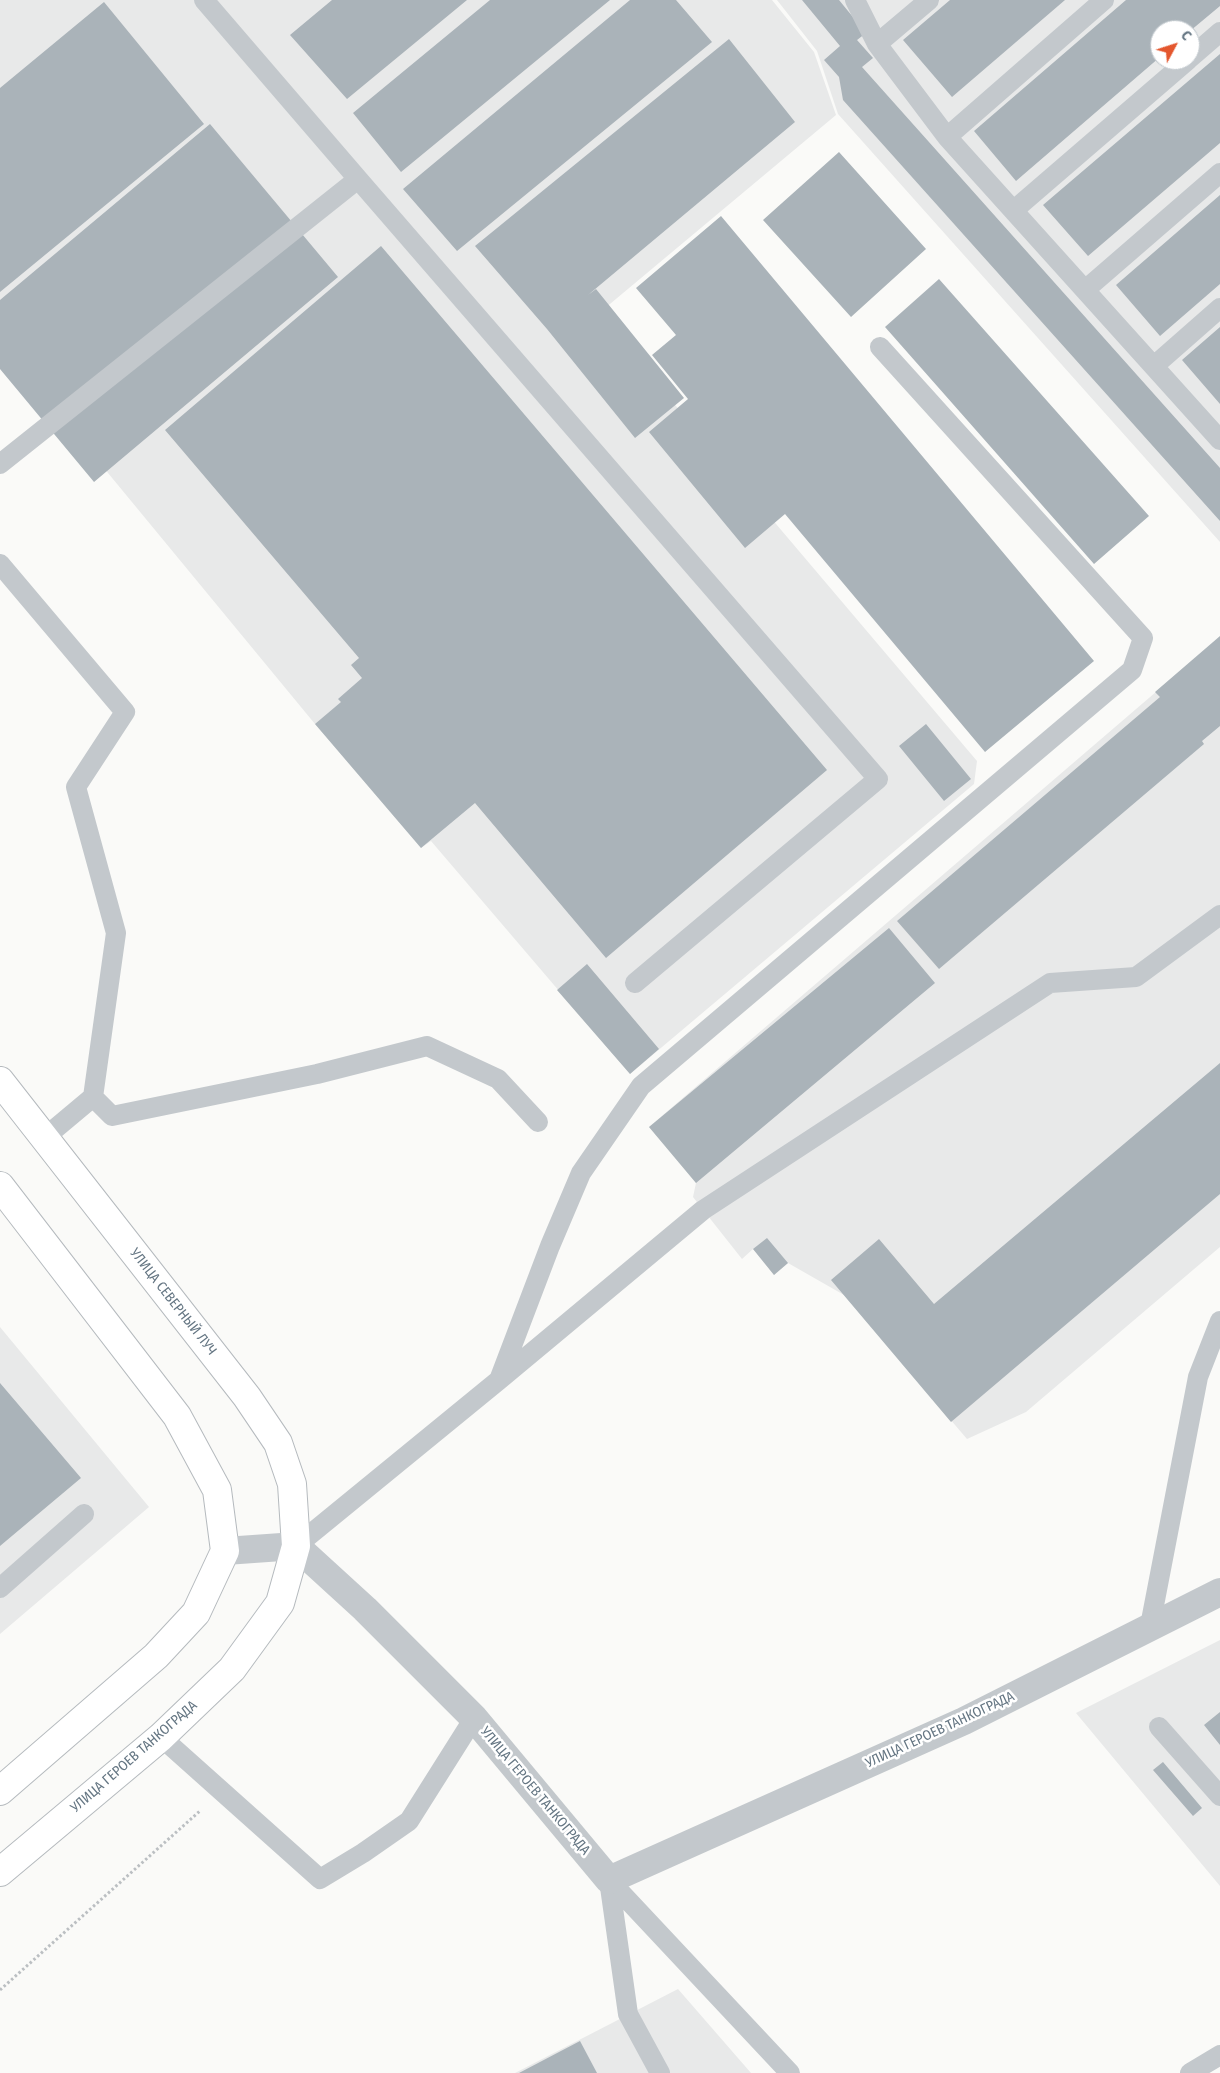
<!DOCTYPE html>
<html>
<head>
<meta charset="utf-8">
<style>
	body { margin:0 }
	#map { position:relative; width:1220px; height:2073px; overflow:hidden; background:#fafaf8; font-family:"Fira Sans Condensed",sans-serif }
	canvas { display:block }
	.north { position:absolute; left:1150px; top:20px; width:50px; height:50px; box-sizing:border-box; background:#fff; border:1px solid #c1c8cd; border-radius:50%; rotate:50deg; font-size:14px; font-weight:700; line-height:20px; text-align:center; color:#657683 }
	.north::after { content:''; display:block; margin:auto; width:18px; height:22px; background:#e4572e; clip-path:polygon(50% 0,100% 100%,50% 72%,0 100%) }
</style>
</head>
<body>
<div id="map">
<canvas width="1220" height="2073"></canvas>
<div class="north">С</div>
</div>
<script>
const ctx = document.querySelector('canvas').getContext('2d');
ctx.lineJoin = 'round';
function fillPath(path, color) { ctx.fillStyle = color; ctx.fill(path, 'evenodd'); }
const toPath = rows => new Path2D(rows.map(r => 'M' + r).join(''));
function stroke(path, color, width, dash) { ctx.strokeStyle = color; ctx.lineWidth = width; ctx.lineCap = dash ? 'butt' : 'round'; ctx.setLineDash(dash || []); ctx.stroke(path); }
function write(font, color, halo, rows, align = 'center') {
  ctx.font = font + ' "Fira Sans Condensed",sans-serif'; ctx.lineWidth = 5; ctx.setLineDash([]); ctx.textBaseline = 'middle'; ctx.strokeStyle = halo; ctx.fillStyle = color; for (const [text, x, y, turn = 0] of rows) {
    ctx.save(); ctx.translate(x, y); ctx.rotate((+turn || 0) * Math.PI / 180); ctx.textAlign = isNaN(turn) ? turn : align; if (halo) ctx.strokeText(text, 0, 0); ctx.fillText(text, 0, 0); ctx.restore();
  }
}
fillPath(toPath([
	[0,0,772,0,814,52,836,115,598,314,977,761,974,784,630,1074,431,841,421,848,315,724,61,416,0,350],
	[777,0,1220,0,1220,542,838,114,817,51],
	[1160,30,1190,30,1190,60,1160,60],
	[1220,637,1220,1247,1026,1412,967,1439,844,1295,788,1263,774,1275,753,1249,742,1259,693,1197,696,1183,649,1127],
	[0,1327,149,1507,0,1634],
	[1220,1640,1220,1886,1076,1713],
	[678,1989,751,2073,515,2073]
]), '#e8e9e9');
fillPath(toPath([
	[332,0,467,0,347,99,290,35],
	[490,0,610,0,401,172,353,113],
	[630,0,676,0,712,42,457,251,403,189],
	[802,0,839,0,866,33,857,40,873,58,862,67,1220,468,1220,521,843,100,839,77,824,60,840,46],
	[950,0,1065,0,952,97,903,40],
	[1126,0,1220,0,1220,6,1190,31,1160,30,1160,57,1016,181,974,131],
	[104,2,204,124,0,292,0,88],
	[729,39,795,122,588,295,596,289,684,398,635,438,547,329,475,246],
	[1220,54,1220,143,1088,256,1043,205],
	[210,124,338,277,94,482,0,369,0,300],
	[839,152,926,249,851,317,763,220],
	[1220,195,1220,284,1160,336,1116,285],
	[721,216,1094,661,985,752,785,514,745,548,649,432,688,399,652,355,676,335,636,288],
	[381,246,827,770,606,958,475,803,421,848,315,724,341,702,338,699,362,678,351,665,359,658,165,430],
	[939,279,1149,516,1094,564,885,327],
	[1220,327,1220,404,1182,360],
	[1220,636,1220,726,1202,741,1204,744,939,969,897,921,1160,697,1155,692],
	[926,724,971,779,944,801,899,746],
	[889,928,935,983,696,1183,649,1127],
	[587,964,659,1049,630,1074,557,990],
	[1220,1063,1220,1194,951,1422,831,1280,879,1239,934,1304],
	[767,1238,788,1263,774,1275,753,1249],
	[0,1383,81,1478,0,1546],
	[1220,1712,1220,1745,1204,1725],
	[1163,1762,1202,1808,1193,1816,1153,1770],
	[580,2041,597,2073,519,2073]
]), '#aab3b9');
const primary = toPath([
	[0,1081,247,1397,278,1443,292,1484,296,1546,280,1603,232,1669,161,1737,0,1872],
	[0,1186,177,1416,217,1490,225,1551,196,1613,156,1656,0,1791]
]);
stroke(primary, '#b5babe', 30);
stroke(toPath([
	[0,1990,201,1810]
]), '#bbbfc2', 3, [2.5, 2.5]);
stroke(toPath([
	[204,0,358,179],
	[855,0,877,44,947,137,1220,440],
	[877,44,929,0],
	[1190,58,1220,32],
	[947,137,1104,0],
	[1014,210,1188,60],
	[1085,290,1220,173],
	[1154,366,1220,308],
	[0,464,358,179,878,779,635,983],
	[0,564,125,712,76,787,116,933,93,1097],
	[44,1138,93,1097,112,1116,317,1074,427,1046,498,1079,538,1122],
	[499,1380,550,1246,581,1173,641,1086,1132,670,1143,638,880,347],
	[296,1546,499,1380,703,1210,1050,983,1136,977,1220,915],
	[0,1588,84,1514],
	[1150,1626,1198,1377,1220,1321],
	[1159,1727,1220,1796],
	[161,1737,320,1879,363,1853,409,1821,474,1718],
	[609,1880,790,2073],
	[609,1880,628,2014,660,2073],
	[1190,2073,1220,2055]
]), '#c3c8cc', 20);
stroke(toPath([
	[225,1551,296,1546,365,1609,474,1718,609,1880,964,1721,1220,1592]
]), '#c3c8cc', 28);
stroke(primary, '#fff', 28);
write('14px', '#657683', '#fff', [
	["УЛИЦА СЕВЕРНЫЙ ЛУЧ",173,1302,52],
	["УЛИЦА ГЕРОЕВ ТАНКОГРАДА",940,1730,-25],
	["УЛИЦА ГЕРОЕВ ТАНКОГРАДА",134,1757,-41],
	["УЛИЦА ГЕРОЕВ ТАНКОГРАДА",535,1791,50]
]);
</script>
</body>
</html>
